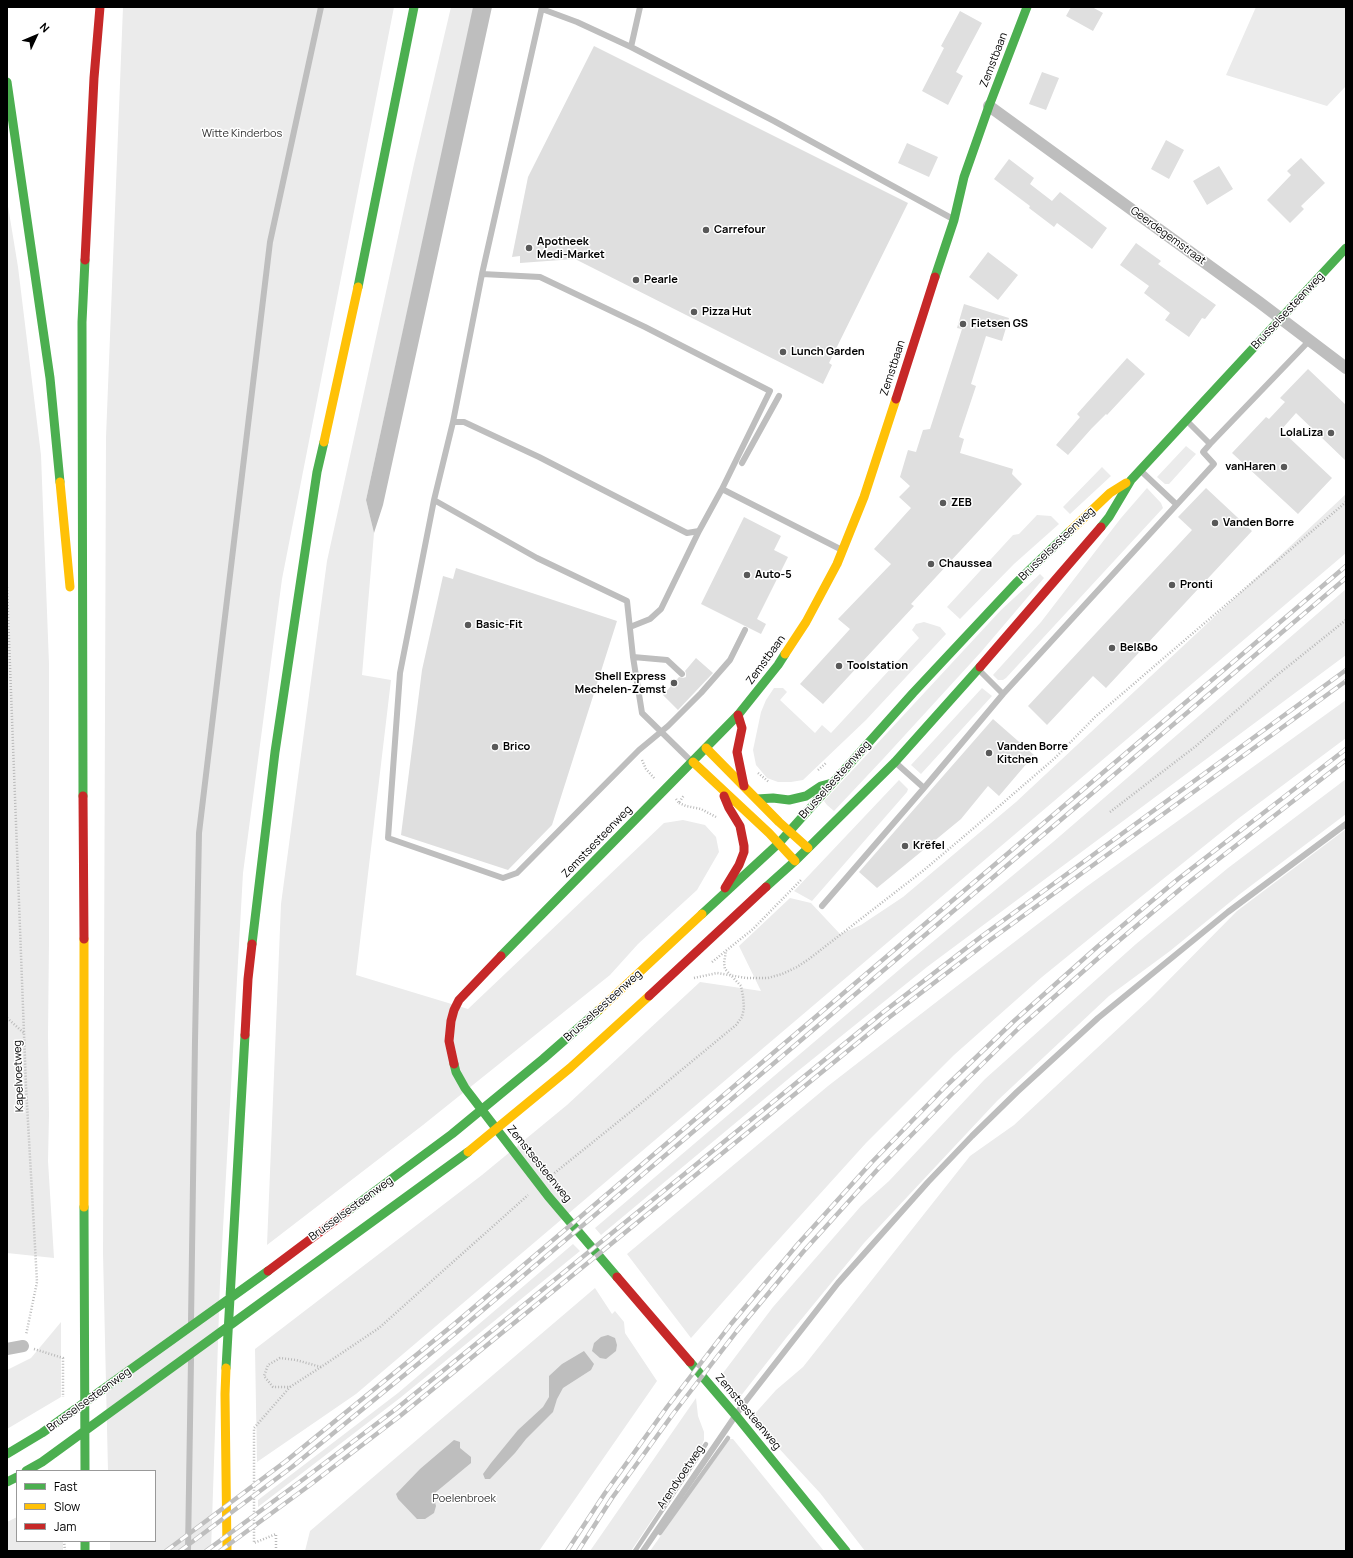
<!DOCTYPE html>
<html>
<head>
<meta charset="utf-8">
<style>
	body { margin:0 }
	#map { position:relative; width:1353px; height:1558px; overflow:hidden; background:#fff; font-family:Manrope,sans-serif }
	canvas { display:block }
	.frame { position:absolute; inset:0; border:8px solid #000; pointer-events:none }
	.legend { position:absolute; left:16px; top:1470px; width:140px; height:72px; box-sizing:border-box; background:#fff; border:1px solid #999; margin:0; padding:5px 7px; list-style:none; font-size:12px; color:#000 }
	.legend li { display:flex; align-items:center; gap:8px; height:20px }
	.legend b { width:20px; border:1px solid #999 }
	.north { position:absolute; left:16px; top:16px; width:40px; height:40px; -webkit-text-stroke:3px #fff; paint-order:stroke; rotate:46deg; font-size:11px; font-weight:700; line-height:16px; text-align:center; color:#000 }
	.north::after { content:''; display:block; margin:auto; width:14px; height:18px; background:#000; clip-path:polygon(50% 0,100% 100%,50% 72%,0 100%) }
</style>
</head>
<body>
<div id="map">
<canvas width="1353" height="1558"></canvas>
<div class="frame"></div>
<ul class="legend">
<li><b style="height:5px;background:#4caf50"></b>Fast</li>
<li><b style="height:5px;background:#ffc107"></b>Slow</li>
<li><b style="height:5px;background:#c62828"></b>Jam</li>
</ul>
<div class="north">N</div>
</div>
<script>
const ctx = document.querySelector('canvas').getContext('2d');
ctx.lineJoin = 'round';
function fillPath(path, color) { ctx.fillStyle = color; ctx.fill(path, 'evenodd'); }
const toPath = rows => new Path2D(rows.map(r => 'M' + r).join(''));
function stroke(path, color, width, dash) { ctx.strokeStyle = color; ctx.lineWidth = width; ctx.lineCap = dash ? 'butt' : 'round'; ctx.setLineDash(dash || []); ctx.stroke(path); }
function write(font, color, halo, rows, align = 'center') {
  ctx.font = font + ' Manrope,sans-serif'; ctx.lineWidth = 3; ctx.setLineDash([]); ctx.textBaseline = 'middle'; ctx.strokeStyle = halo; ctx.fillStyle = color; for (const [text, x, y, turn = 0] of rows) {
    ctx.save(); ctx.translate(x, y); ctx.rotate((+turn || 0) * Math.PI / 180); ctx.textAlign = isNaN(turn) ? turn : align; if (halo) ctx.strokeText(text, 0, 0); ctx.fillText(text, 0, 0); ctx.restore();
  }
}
fillPath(toPath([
	[123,7,394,7,282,579,243,873,220,1282,211,1551,110,1551,110,1541,155,1541,155,1471,108,1471,103,1253,106,437],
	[451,7,474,7,366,500,374,533,362,675,391,680,356,975,468,1009,664,823,683,820,705,825,716,837,719,852,697,890,638,944,610,975,423,1125,267,1245,281,904,327,561,414,164],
	[1256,7,1346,7,1346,86,1327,106,1226,75],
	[7,200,18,267,41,455,49,664,49,942,48,1035,49,1115,48,1161,54,1258,7,1253],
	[1186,446,1196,454,1169,484,1165,484,1157,477],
	[1102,467,1111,476,1070,514,1063,507],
	[1147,488,1161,503,1163,508,1006,678,1003,680,998,680,993,675,1041,622,1121,518],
	[1346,494,1346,553,356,1394,257,1462,255,1349,482,1175,567,1105,700,982,761,991,739,946,790,898,811,903,840,934,861,925,903,897,1016,802],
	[1037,515,1051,516,1059,524,1014,564,960,619,947,607,1013,535,1019,534],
	[1040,574,1044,578,981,652,883,759,834,811,827,805,824,801,1001,610],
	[1346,589,1346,655,927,967,793,1075,601,1235,595,1228,906,964,1053,842],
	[924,622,940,627,946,634,866,720,803,780,791,782,778,782,767,778,756,765,753,750,761,712,766,700,774,688,783,688,787,692,780,700,815,733,822,725,831,733,919,638,912,630,916,624],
	[982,688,992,696,921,774,911,765],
	[1346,700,1346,738,1239,818,1132,904,1042,977,954,1055,866,1143,753,1268,691,1338,627,1254,828,1086,948,993,1086,887],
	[1346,779,1346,814,1240,894,1170,951,1109,996,997,1101,864,1243,786,1338,740,1397,720,1377,773,1307,861,1206,889,1181,985,1079,1136,944,1228,868],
	[899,780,908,789,907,792,812,901,794,891],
	[1346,829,1346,1551,865,1551,820,1493,751,1418,776,1390,803,1367,970,1156,1014,1125,1150,999,1237,911],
	[573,1244,580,1251,400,1398,258,1507,258,1500,398,1393],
	[595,1288,612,1314,615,1311,624,1322,625,1333,657,1381,539,1551,305,1551,310,1531],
	[61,1322,61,1397,7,1429,7,1370,31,1358],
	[696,1398,698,1416,704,1432,704,1440,701,1447,631,1551,590,1551],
	[729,1439,733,1439,824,1551,650,1551],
	[17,1517,17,1541,63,1541,63,1551,7,1551,7,1522]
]), '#ebebeb');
fillPath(toPath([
	[473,7,492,7,383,505,374,533,366,500],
	[608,1335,615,1338,617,1345,616,1351,606,1359,600,1358,592,1351,594,1343,601,1337],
	[584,1351,594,1364,591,1370,563,1388,557,1399,553,1412,526,1439,515,1453,490,1479,485,1479,483,1474,491,1463,518,1430,543,1407,549,1397,549,1376,562,1364],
	[454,1440,460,1442,460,1448,471,1457,471,1463,436,1492,434,1498,436,1506,434,1513,425,1519,417,1519,398,1499,396,1494,420,1469]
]), '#bebebe');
stroke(toPath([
	[660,1533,728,1438],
	[635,1551,706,1444]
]), '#bebebe', 4.5);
fillPath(toPath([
	[1071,7,1092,7,1103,13,1093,31,1066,16],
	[960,11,982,23,956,72,963,76,948,105,922,91,944,48,941,46],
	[594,46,908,203,829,363,832,365,823,384,575,259,520,263,520,256,512,257,528,177],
	[1042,72,1059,78,1046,110,1029,104],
	[1166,140,1184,150,1169,179,1151,169],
	[907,143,938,157,929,177,898,163],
	[1301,158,1325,183,1301,206,1304,209,1290,223,1267,200,1291,175,1287,171],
	[1009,159,1034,178,1030,184,1052,201,1060,192,1107,228,1092,249,1057,223,1054,227,1029,208,1030,206,994,179],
	[1219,166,1233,189,1207,205,1193,181],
	[1136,243,1161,261,1158,264,1216,305,1205,319,1202,318,1189,337,1165,320,1170,313,1144,293,1149,286,1120,265],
	[988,252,1018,275,998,300,969,277],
	[964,304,1009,318,1002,341,986,336,971,384,976,386,959,437,964,439,960,453,1013,469,1012,474,1022,484,911,604,914,606,823,704,800,684,850,629,838,619,891,564,874,549,911,508,899,497,910,486,900,477,908,450,916,452,923,430,930,429,962,329,957,328],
	[1127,358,1145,374,1107,415,1106,414,1092,428,1068,455,1056,445,1080,417,1077,414],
	[1308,369,1346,405,1346,461,1296,413,1281,430,1332,478,1298,514,1232,453,1266,417,1269,419,1285,402,1280,398],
	[1206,488,1252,531,1106,688,1093,676,1047,725,1028,706,1192,530,1178,517],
	[744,517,781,536,774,550,788,557,757,619,766,624,761,634,701,604],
	[456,568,617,621,552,825,508,870,401,835,422,670,443,576,453,579],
	[696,658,713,673,678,710,663,695,679,677,683,678,686,677,686,673,685,671],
	[993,719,1034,755,999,796,988,786,961,819,877,888,859,872]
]), '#dfdfdf');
stroke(toPath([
	[7,587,26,1086,37,1282,26,1335],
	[642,760,646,769,655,779],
	[818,770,826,763],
	[758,773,769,782],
	[676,799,679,803,684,795],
	[679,803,686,806,701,809,716,817],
	[1110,812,1196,746,1276,676,1346,620],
	[712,962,753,929,801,880],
	[694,978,717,973,746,978,768,978,782,974,797,967,809,959,924,870,975,827,1055,758,1095,717,1346,502],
	[7,1018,25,1034],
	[552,1175,639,1105,736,1025,742,1017,744,1008,743,996,741,986,725,969,724,963,726,951],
	[34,1349,63,1358,63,1397],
	[321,1367,296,1360,280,1358,268,1365,264,1376,273,1387,290,1387,321,1367,379,1328,528,1195],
	[64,1541,65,1551],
	[276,1551,276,1534,254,1543,254,1428,290,1387]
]), '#b9b9b9', 2.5, [1, 2]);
stroke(toPath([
	[542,9,577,22,631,47,640,7],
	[631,47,774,121,953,219],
	[482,274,540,277,645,327,770,391,722,489],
	[453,422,482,274,542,7],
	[1210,444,1309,341],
	[742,463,779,396],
	[1141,471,1176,504],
	[434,500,400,673,388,838,503,878,517,873,639,750,668,726,701,693,730,660,745,630],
	[630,627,650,619,661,609,699,531],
	[633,657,667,660,682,674],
	[979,670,1003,694],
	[691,761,642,713,633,657,627,601,537,558,434,500,453,422,464,422,539,457,687,533,699,531,722,489,842,550],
	[896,763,924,788],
	[822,906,924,788,1003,694,1214,464,1203,452,1210,444,1187,421],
	[191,1322,195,1041,199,833,270,242,321,7],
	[188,1551,191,1359],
	[643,1551,742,1406,838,1283,928,1182,972,1136,1017,1092,1098,1018,1228,912,1346,824]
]), '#bebebe', 6);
stroke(toPath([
	[989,106,1259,302,1346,368],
	[7,1349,23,1346]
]), '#bebebe', 12);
stroke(toPath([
	[7,82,50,378,60,482],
	[935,277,954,220,964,177,989,106,1027,7],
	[358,287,414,7],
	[1101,527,1109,517,1131,480,1346,248],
	[83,796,82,322,85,260],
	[757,799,773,798,789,800,806,796,821,786,832,783],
	[766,887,795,861,895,762,980,667],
	[702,914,779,843,913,693,1016,583,1070,531],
	[252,944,275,752,317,472,324,442],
	[501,956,738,715,778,665,785,654],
	[454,1064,456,1072,465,1088,548,1196,617,1277],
	[84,1207,85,1471],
	[348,1211,452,1134,543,1059,599,1010],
	[690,1362,738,1418,846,1551],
	[226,1368,245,1035],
	[7,1454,42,1433,268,1271],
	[26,1471,42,1462,468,1152],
	[7,1482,17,1477],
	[85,1541,85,1551]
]), '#4caf50', 9);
stroke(toPath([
	[324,442,358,287],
	[60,482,70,587],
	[1070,531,1110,493,1126,483],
	[785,654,806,622,837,564,864,497,896,399],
	[706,748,779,822,808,848],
	[693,762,769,833,795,861],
	[84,939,84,1207],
	[599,1010,702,914],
	[468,1152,570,1068,649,996],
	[226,1368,225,1394,227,1551]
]), '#ffc107', 9);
stroke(toPath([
	[85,260,94,78,100,7],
	[896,399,935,277],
	[980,667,1101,527],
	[738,715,742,728,737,752,744,786],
	[83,796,84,939],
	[724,796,729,808,740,826,744,846,744,852,739,865,725,888],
	[649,996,766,887],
	[245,1035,248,979,252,944],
	[454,1064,449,1041,451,1021,454,1010,459,1000,501,956],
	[268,1271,348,1211],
	[617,1277,690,1362]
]), '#c62828', 9);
const rail = toPath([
	[166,1551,286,1461,453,1325,1346,566],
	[180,1551,292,1467,457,1332,1346,578],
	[206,1551,305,1478,396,1409,882,1013,982,936,1346,670],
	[220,1551,310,1485,400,1416,887,1019,986,943,1346,681],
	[567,1551,605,1493,667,1407,731,1324,797,1245,871,1163,945,1087,1014,1021,1097,947,1178,879,1346,749],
	[578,1551,612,1498,673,1414,737,1331,803,1252,878,1169,951,1095,1020,1027,1103,954,1184,886,1346,760]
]);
stroke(rail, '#bebebe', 4.5);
stroke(rail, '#fff', 3, [9]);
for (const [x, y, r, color] of [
	[706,230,4,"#595959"],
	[529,248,4,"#595959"],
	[636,280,4,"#595959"],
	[694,312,4,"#595959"],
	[963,324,4,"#595959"],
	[783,352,4,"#595959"],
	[1331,433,4,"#595959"],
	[1284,467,4,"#595959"],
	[943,503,4,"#595959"],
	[1215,523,4,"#595959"],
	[931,564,4,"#595959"],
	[747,575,4,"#595959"],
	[1172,585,4,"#595959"],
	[468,625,4,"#595959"],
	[1112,648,4,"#595959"],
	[839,666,4,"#595959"],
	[674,683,4,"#595959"],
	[495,747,4,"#595959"],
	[989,753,4,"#595959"],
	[905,846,4,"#595959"]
]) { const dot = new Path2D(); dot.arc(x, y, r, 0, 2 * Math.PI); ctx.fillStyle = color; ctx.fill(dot); stroke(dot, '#fff', 1.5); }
write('11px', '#000', '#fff', [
	["Zemstbaan",994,60,-69],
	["Geerdegemstraat",1168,236,36],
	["Brusselsesteenweg",1288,311,-47],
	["Zemstbaan",893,368,-72],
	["Brusselsesteenweg",1057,544,-44],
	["Zemstbaan",766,660,-54],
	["Brusselsesteenweg",835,780,-48],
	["Zemstsesteenweg",597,842,-46],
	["Brusselsesteenweg",603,1006,-42],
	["Kapelvoetweg",19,1076,-92],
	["Zemstsesteenweg",539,1164,51],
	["Brusselsesteenweg",351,1209,-36],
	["Brusselsesteenweg",89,1400,-36],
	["Zemstsesteenweg",748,1412,50],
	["Arendvoetweg",681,1477,-56]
]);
write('11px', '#323232', '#fff', [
	["Witte Kinderbos",242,134],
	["Poelenbroek",464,1499]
]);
write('bold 11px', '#000', '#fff', [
	["Carrefour",714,230],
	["Apotheek",537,242],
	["Medi-Market",537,255],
	["Pearle",644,280],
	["Pizza Hut",702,312],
	["Fietsen GS",971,324],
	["Lunch Garden",791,352],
	["LolaLiza",1323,433,"right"],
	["vanHaren",1276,467,"right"],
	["ZEB",951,503],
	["Vanden Borre",1223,523],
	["Chaussea",939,564],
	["Auto-5",755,575],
	["Pronti",1180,585],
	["Basic-Fit",476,625],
	["Bel&Bo",1120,648],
	["Toolstation",847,666],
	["Shell Express",666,677,"right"],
	["Mechelen-Zemst",666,690,"right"],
	["Brico",503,747],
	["Vanden Borre",997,747],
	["Kitchen",997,760],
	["Krëfel",913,846]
], 'left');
</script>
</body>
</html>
